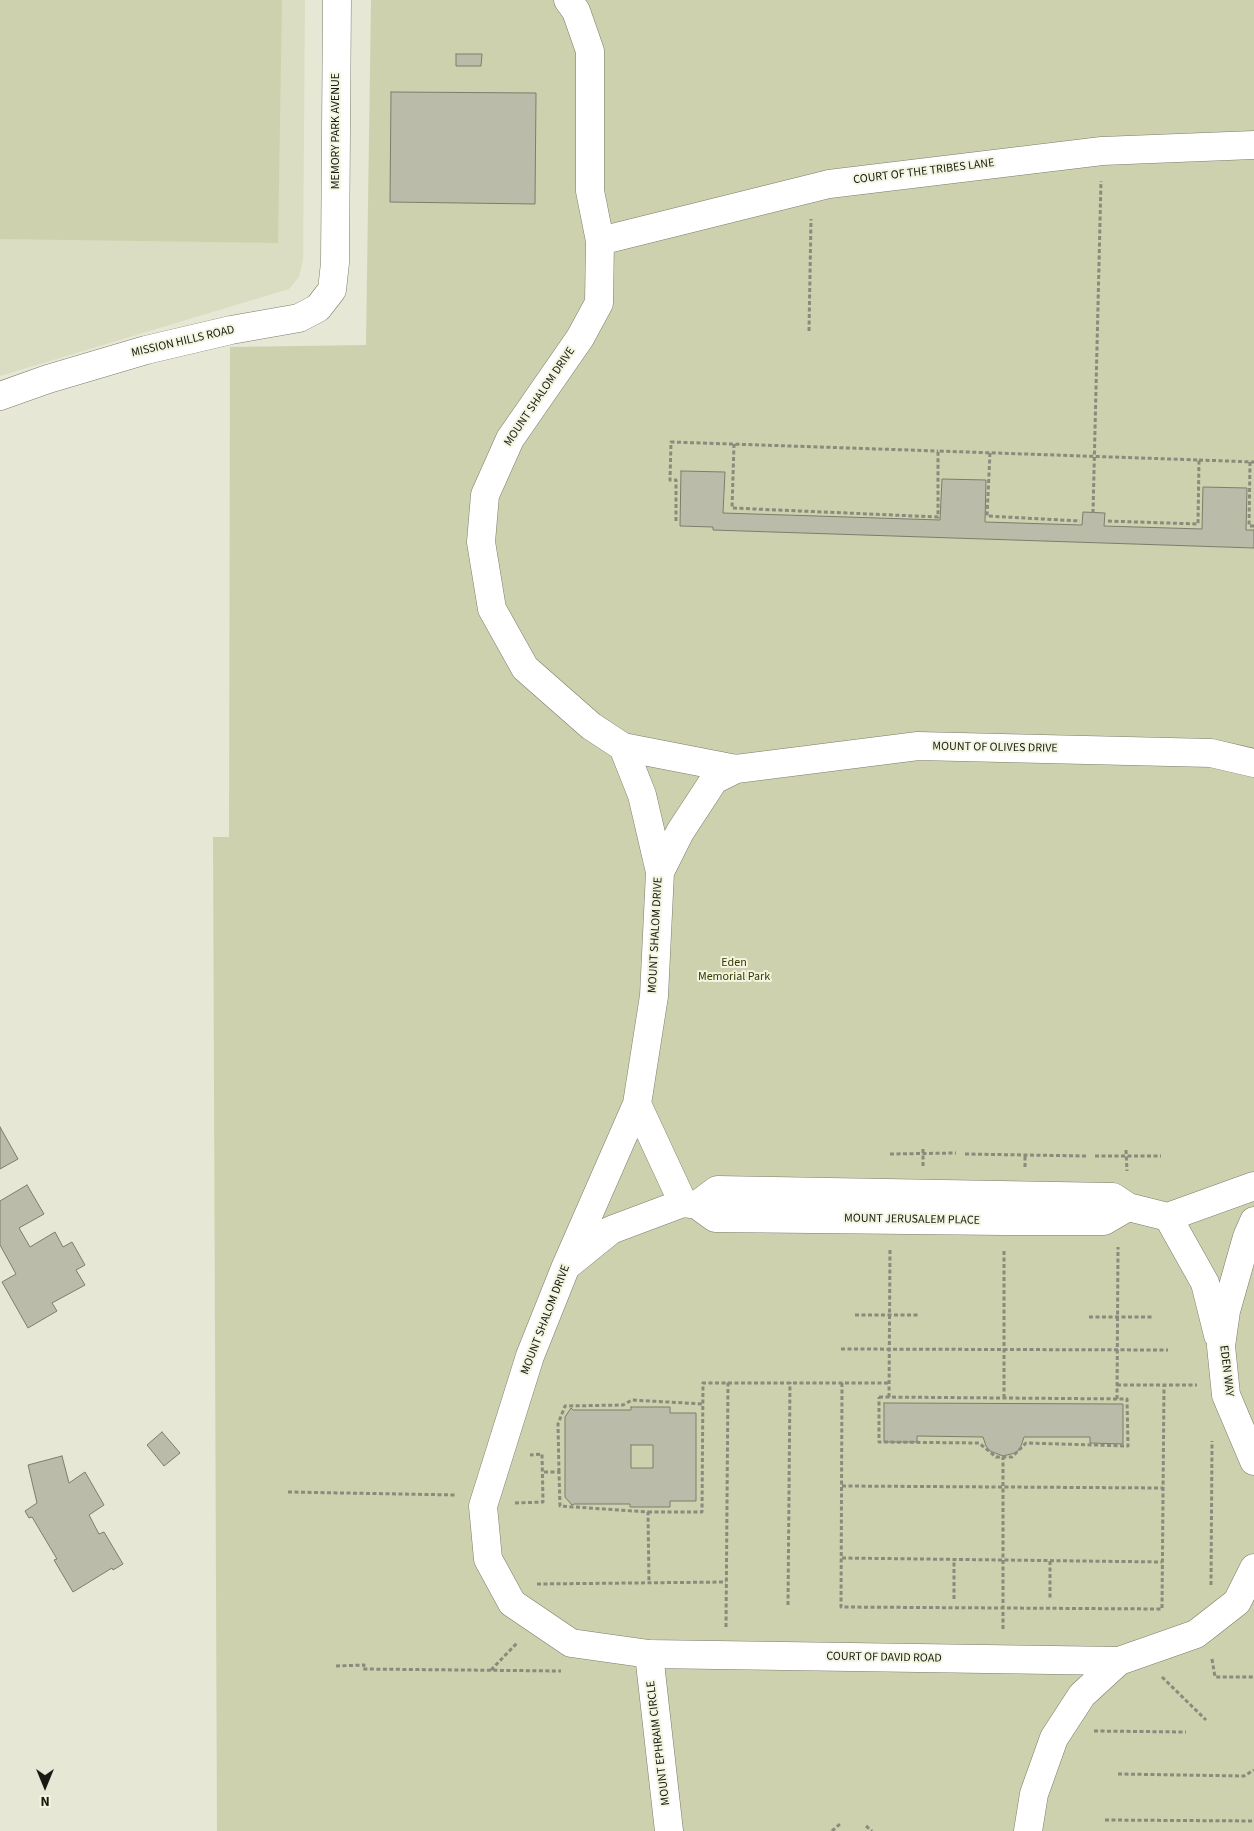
<!DOCTYPE html>
<html>
<head>
<meta charset="utf-8">
<style>
	body { margin:0 }
	#map { position:relative; width:1254px; height:1831px; overflow:hidden; background:#e6e7d4; font-family:"Source Sans 3",sans-serif }
	canvas { display:block }
	.north { position:absolute; left:20px; top:1761px; width:50px; height:50px; -webkit-text-stroke:4px #f3f5e1; paint-order:stroke; rotate:180deg; font-size:14px; font-weight:700; line-height:20px; text-align:center; color:#181912 }
	.north::after { content:''; display:block; margin:auto; width:18px; height:22px; background:#181912; clip-path:polygon(50% 0,100% 100%,50% 72%,0 100%) }
</style>
</head>
<body>
<div id="map">
<canvas width="1254" height="1831"></canvas>
<div class="north">N</div>
</div>
<script>
const ctx = document.querySelector('canvas').getContext('2d');
ctx.lineJoin = 'round';
function fillPath(path, color) { ctx.fillStyle = color; ctx.fill(path, 'evenodd'); }
const toPath = rows => new Path2D(rows.map(r => 'M' + r).join(''));
function stroke(path, color, width, dash) { ctx.strokeStyle = color; ctx.lineWidth = width; ctx.lineCap = dash ? 'butt' : 'round'; ctx.setLineDash(dash || []); ctx.stroke(path); }
function write(font, color, halo, rows, align = 'center') {
  ctx.font = font + ' "Source Sans 3",sans-serif'; ctx.lineWidth = 4; ctx.setLineDash([]); ctx.textBaseline = 'middle'; ctx.strokeStyle = halo; ctx.fillStyle = color; for (const [text, x, y, turn = 0] of rows) {
    ctx.save(); ctx.translate(x, y); ctx.rotate((+turn || 0) * Math.PI / 180); ctx.textAlign = isNaN(turn) ? turn : align; if (halo) ctx.strokeText(text, 0, 0); ctx.fillText(text, 0, 0); ctx.restore();
  }
}
fillPath(toPath([
	[0,0,305,0,303,260,299,277,289,289,0,376]
]), '#dbddc2');
fillPath(toPath([
	[0,0,282,0,278,243,0,239],
	[371,0,1254,0,1254,1831,217,1831,213,837,229,837,230,347,366,345]
]), '#ced1ad');
const building = toPath([
	[456,54,482,54,481,66,456,66,456,54],
	[391,92,536,93,535,204,390,202,391,92],
	[681,471,725,472,723,513,940,520,942,479,986,480,985,522,1082,525,1083,512,1105,513,1104,526,1202,529,1203,487,1247,488,1246,530,1254,530,1254,548,713,530,713,527,680,526,681,471],
	[0,1127,18,1159,0,1169,0,1127],
	[27,1185,44,1214,19,1228,30,1247,55,1232,63,1247,72,1242,85,1265,76,1270,85,1285,52,1303,57,1311,28,1328,2,1282,16,1274,0,1245,0,1201,27,1185],
	[884,1403,1123,1404,1123,1444,1090,1443,1090,1437,1024,1437,1020,1449,1015,1453,1003,1456,990,1451,986,1446,983,1437,917,1436,917,1442,884,1442,884,1403],
	[631,1407,670,1407,670,1413,696,1413,696,1501,670,1501,670,1507,630,1507,630,1504,574,1504,572,1505,565,1497,565,1417,571,1408,573,1410,631,1410,631,1407],
	[631,1445,653,1445,653,1468,631,1468,631,1445],
	[162,1432,180,1453,164,1466,147,1445,162,1432],
	[62,1456,69,1483,85,1472,104,1505,89,1515,99,1534,104,1532,123,1564,113,1570,112,1568,73,1592,54,1560,57,1559,32,1517,29,1518,25,1511,37,1503,28,1465,62,1456]
]);
fillPath(building, '#babba9');
stroke(building, '#7c7e6c', 1);
const minor = toPath([
	[568,0,576,11,590,51,590,191,600,241,599,303,580,338,510,439,485,495,481,542,492,609,525,668,591,726,623,747,642,795,660,872,654,996,637,1104,566,1266,530,1356,483,1506,488,1559,512,1603,571,1643,649,1654,1119,1661,1196,1634,1237,1602,1254,1568],
	[600,241,829,184,1102,151,1254,145],
	[0,396,48,379,146,350,231,330,299,318,318,308,332,290,335,263,337,0],
	[623,747,736,769,918,746,1211,753,1254,763],
	[660,872,680,832,714,780,736,769],
	[637,1104,683,1203],
	[1128,1207,1104,1221,1005,1221,715,1218,697,1205,717,1190,1113,1197,1128,1207,1168,1217,1254,1186],
	[1168,1217,1205,1283,1218,1335],
	[1254,1221,1247,1237,1226,1311,1221,1346,1226,1395,1254,1461],
	[569,1264,611,1230,683,1203,697,1205],
	[649,1654,669,1831],
	[1028,1831,1034,1794,1054,1738,1082,1695,1119,1661]
]);
stroke(minor, '#7b7c6b', 29);
stroke(toPath([
	[809,331,811,219],
	[734,444,732,508,938,517,938,451,1199,460,1198,524,1107,521],
	[990,453,987,516,1080,521],
	[1199,460,1254,462],
	[1250,462,1249,526,1254,526],
	[1093,513,1101,181],
	[676,521,676,480,670,480,671,442,938,451],
	[1126,1150,1127,1171],
	[890,1154,956,1153],
	[965,1154,1086,1156],
	[1095,1156,1161,1156],
	[923,1166,923,1149],
	[1025,1167,1025,1155],
	[855,1315,920,1315],
	[1089,1317,1153,1317],
	[841,1349,1168,1350],
	[842,1383,841,1607,1162,1609,1164,1385],
	[1117,1385,1197,1385],
	[879,1397,1127,1399,1128,1446,1026,1443,1012,1457,996,1457,979,1443,879,1442,879,1397],
	[889,1397,890,1248],
	[1004,1398,1004,1249],
	[1117,1399,1118,1247],
	[544,1472,559,1472,560,1506,648,1512,649,1583],
	[559,1472,558,1424,565,1406,623,1405,632,1400,703,1404],
	[842,1486,1163,1488],
	[288,1492,457,1495],
	[515,1503,543,1502,542,1454,530,1455],
	[648,1512,702,1512,703,1383,889,1383],
	[842,1558,1162,1562],
	[1050,1561,1050,1599],
	[537,1584,726,1582],
	[1211,1585,1212,1441],
	[954,1599,954,1559],
	[788,1605,790,1382],
	[726,1627,728,1382],
	[1003,1629,1003,1457],
	[1212,1659,1215,1677,1254,1677],
	[336,1666,364,1665,363,1669,561,1671],
	[491,1670,517,1643],
	[1162,1677,1206,1720],
	[1094,1731,1186,1732],
	[1118,1774,1244,1776,1254,1770],
	[1105,1820,1254,1821],
	[866,1826,872,1831],
	[832,1831,840,1824]
]), '#8a8b7d', 3, [4, 2.5]);
stroke(minor, '#fff', 28);
write('12px', '#181912', '#f3f5e1', [
	["MEMORY PARK AVENUE",336,131,-90],
	["COURT OF THE TRIBES LANE",924,172,-7],
	["MISSION HILLS ROAD",183,342,-13],
	["MOUNT SHALOM DRIVE",540,397,-56],
	["MOUNT OF OLIVES DRIVE",995,748,1],
	["MOUNT SHALOM DRIVE",656,935,-87],
	["MOUNT JERUSALEM PLACE",912,1220,1],
	["MOUNT SHALOM DRIVE",546,1320,-69],
	["EDEN WAY",1226,1371,83],
	["COURT OF DAVID ROAD",884,1658,1],
	["MOUNT EPHRAIM CIRCLE",659,1743,-97]
]);
write('12px', '#383900', '#f3f5e1', [
	["Eden",734,963],
	["Memorial Park",734,977]
]);
</script>
</body>
</html>
